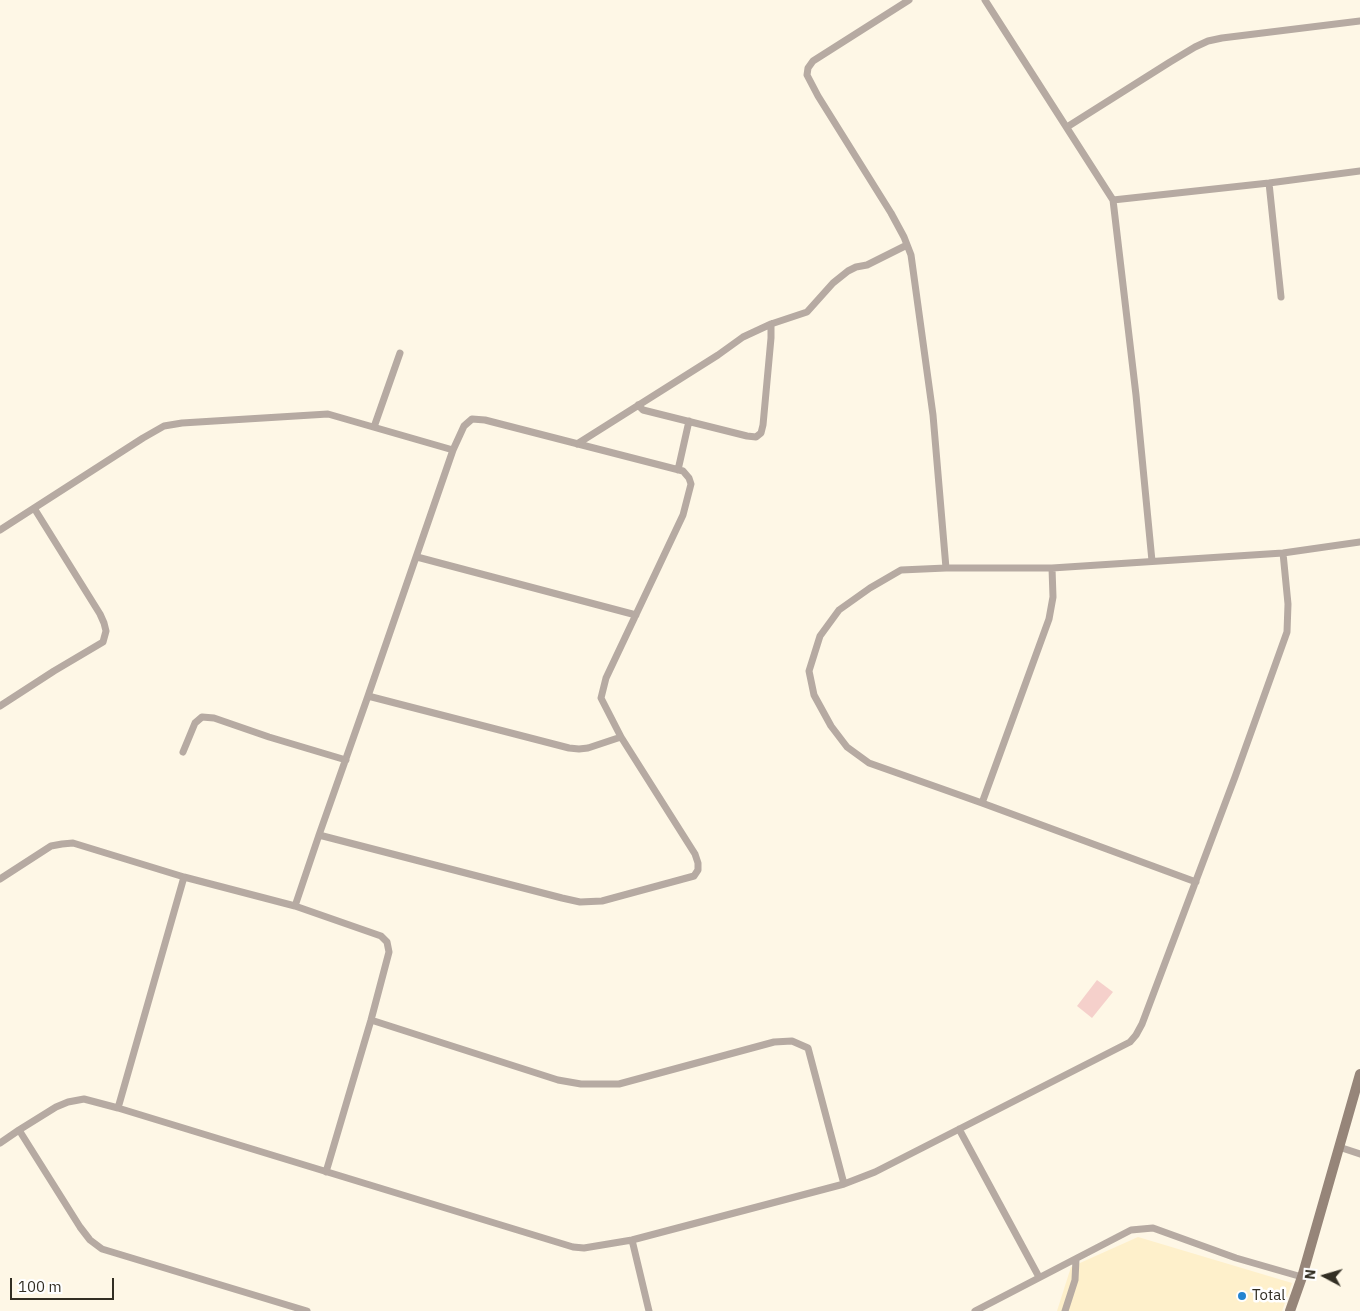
<!DOCTYPE html>
<html>
<head>
<meta charset="utf-8">
<style>
	body { margin:0 }
	#map { position:relative; width:1360px; height:1311px; overflow:hidden; background:#fef7e6; font-family:"IBM Plex Sans",sans-serif }
	canvas { display:block }
	.north { position:absolute; left:1300px; top:1251px; width:50px; height:50px; -webkit-text-stroke:4px #fff; paint-order:stroke; rotate:276deg; font-size:14px; font-weight:700; line-height:20px; text-align:center; color:#322e23 }
	.north::after { content:''; display:block; margin:auto; width:18px; height:22px; background:#322e23; clip-path:polygon(50% 0,100% 100%,50% 72%,0 100%) }
	.scale { position:absolute; left:10px; top:1278px; width:104px; height:22px; box-sizing:border-box; border:2px solid #322e23; border-top:0; padding-left:6px; font-size:15px; line-height:18px; white-space:nowrap; color:#322e23; -webkit-text-stroke:4px #fff; paint-order:stroke }
</style>
</head>
<body>
<div id="map">
<canvas width="1360" height="1311"></canvas>
<div class="north">N</div>
<div class="scale">100 m</div>
</div>
<script>
const ctx = document.querySelector('canvas').getContext('2d');
ctx.lineJoin = 'round';
function fillPath(path, color) { ctx.fillStyle = color; ctx.fill(path, 'evenodd'); }
const toPath = rows => new Path2D(rows.map(r => 'M' + r).join(''));
function stroke(path, color, width, dash) { ctx.strokeStyle = color; ctx.lineWidth = width; ctx.lineCap = dash ? 'butt' : 'round'; ctx.setLineDash(dash || []); ctx.stroke(path); }
function write(font, color, halo, rows, align = 'center') {
  ctx.font = font + ' "IBM Plex Sans",sans-serif'; ctx.lineWidth = 5; ctx.setLineDash([]); ctx.textBaseline = 'middle'; ctx.strokeStyle = halo; ctx.fillStyle = color; for (const [text, x, y, turn = 0] of rows) {
    ctx.save(); ctx.translate(x, y); ctx.rotate((+turn || 0) * Math.PI / 180); ctx.textAlign = isNaN(turn) ? turn : align; if (halo) ctx.strokeText(text, 0, 0); ctx.fillText(text, 0, 0); ctx.restore();
  }
}
fillPath(toPath([
	[1138,1237,1292,1283,1282,1311,1057,1311,1071,1267]
]), '#fef0cb');
fillPath(toPath([
	[1097,980,1113,992,1092,1018,1077,1006]
]), '#f5d0cb');
stroke(toPath([
	[909,0,813,61,808,68,807,75,818,96,891,213,904,237,911,255,933,415,946,568],
	[985,0,1113,200,1136,395,1152,561],
	[1067,127,1170,62,1195,47,1208,41,1222,38,1360,21],
	[1269,183,1281,297],
	[1113,200,1269,183,1360,171],
	[638,405,643,410,747,436,756,437,761,433,763,425,771,338,771,324,807,312,833,283,848,271,856,267,867,265,907,245],
	[374,427,400,353],
	[577,444,718,355,743,337,771,324],
	[678,470,689,421],
	[0,530,143,438,164,426,182,423,328,414,453,450],
	[417,557,636,615],
	[368,696,569,748,579,749,588,748,621,737],
	[0,706,54,671,103,642,106,631,104,623,100,614,34,508],
	[183,752,195,723,202,717,214,718,269,737,346,760],
	[982,803,1049,619,1053,597,1052,568],
	[0,879,51,846,62,844,73,843,184,877,295,906,381,936,387,942,389,952,371,1020,326,1172],
	[1196,882,982,803,869,763,847,747,831,726,814,695,809,671,820,636,839,610,870,588,901,570,946,568,1052,568,1283,553,1360,542],
	[295,906,319,835,368,696,453,450,464,426,472,419,485,420,683,471,689,478,691,484,683,515,606,678,601,698,621,737,695,854,698,863,698,870,694,876,602,901,580,902,562,898,319,835],
	[371,1020,558,1080,581,1084,619,1084,774,1042,792,1041,808,1048,844,1184],
	[118,1108,184,877],
	[959,1129,1039,1277],
	[19,1130,80,1227,90,1240,102,1249,307,1311],
	[0,1143,19,1130,56,1107,68,1102,84,1099,118,1108,573,1247,584,1248,632,1240,844,1184,875,1172,1130,1042,1136,1035,1142,1024,1235,777,1287,632,1288,604,1283,553],
	[1339,1147,1360,1154],
	[632,1240,649,1311],
	[975,1311,1131,1230,1153,1228,1236,1258,1302,1277],
	[1065,1311,1075,1280,1076,1259]
]), '#b6aaa2', 7);
stroke(toPath([
	[1290,1311,1302,1277,1360,1074]
]), '#968579', 10);
for (const [x, y, r, color] of [
	[1242,1296,5,"#2484d0"]
]) { const dot = new Path2D(); dot.arc(x, y, r, 0, 2 * Math.PI); ctx.fillStyle = color; ctx.fill(dot); stroke(dot, '#fff', 2); }
write('15px', '#322e23', '#fff', [
	["Total",1252,1296]
], 'left');
</script>
</body>
</html>
